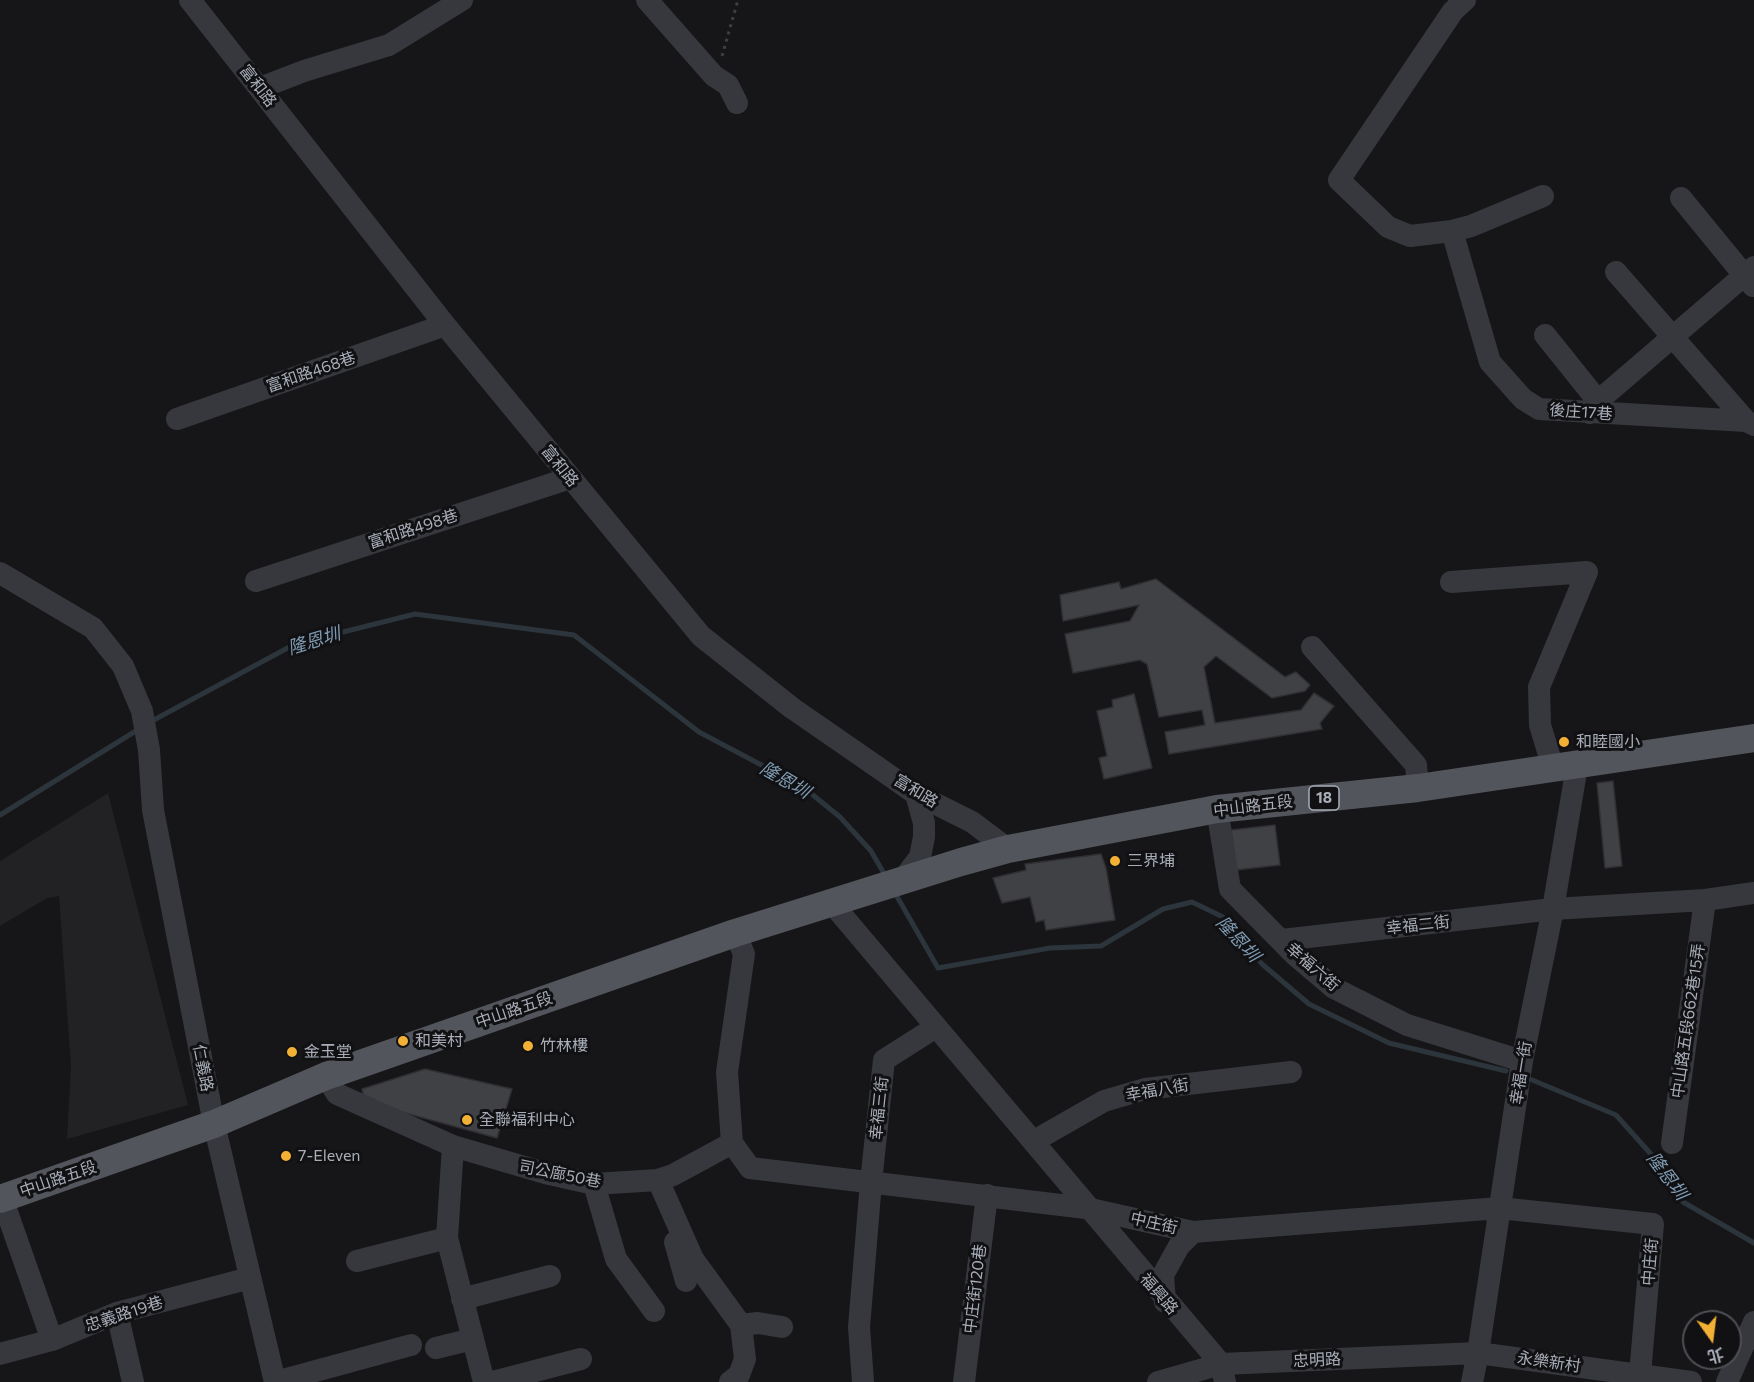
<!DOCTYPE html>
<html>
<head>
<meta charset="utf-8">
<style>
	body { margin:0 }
	#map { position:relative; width:1754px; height:1382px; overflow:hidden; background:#161618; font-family:Commissioner,"Noto Sans TC",sans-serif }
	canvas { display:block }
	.north { position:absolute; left:1682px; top:1310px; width:60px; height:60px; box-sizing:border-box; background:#111113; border:2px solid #4d4f55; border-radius:50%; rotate:166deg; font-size:16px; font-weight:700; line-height:24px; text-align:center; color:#a8adb8 }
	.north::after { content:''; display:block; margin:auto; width:21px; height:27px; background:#f2b134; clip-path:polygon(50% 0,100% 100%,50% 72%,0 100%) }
</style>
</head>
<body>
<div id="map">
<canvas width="1754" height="1382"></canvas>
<div class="north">北</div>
</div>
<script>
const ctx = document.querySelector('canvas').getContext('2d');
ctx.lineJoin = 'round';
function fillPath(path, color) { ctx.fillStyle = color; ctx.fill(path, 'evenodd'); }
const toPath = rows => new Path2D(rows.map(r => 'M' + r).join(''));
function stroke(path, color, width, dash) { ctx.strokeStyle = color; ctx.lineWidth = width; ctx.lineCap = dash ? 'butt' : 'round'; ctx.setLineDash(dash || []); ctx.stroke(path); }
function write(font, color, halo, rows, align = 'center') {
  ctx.font = font + ' Commissioner,"Noto Sans TC",sans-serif'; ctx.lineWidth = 6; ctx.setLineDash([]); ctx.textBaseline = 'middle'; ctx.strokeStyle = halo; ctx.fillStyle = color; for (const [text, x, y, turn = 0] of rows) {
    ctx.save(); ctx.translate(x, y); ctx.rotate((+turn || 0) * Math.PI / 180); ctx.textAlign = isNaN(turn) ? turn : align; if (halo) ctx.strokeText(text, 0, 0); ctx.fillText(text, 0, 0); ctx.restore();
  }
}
fillPath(toPath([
	[108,793,188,1105,67,1139,71,1066,59,896,47,898,0,926,0,861]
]), '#222225');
stroke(toPath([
	[150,722,295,644,415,614,574,635,699,732,803,787,840,817,871,851,886,877],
	[0,815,139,729],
	[895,893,938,968,1050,948,1101,946,1163,909,1192,902,1223,917,1262,964,1309,1004,1389,1043,1506,1071],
	[1525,1077,1616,1115,1658,1162,1683,1202,1754,1243]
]), '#2c353c', 5);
const building = toPath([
	[1156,579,1285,677,1296,672,1310,685,1305,691,1272,698,1216,656,1204,667,1215,723,1301,710,1314,693,1334,706,1320,723,1322,729,1169,754,1165,732,1205,725,1202,710,1159,717,1147,664,1140,660,1073,673,1065,634,1130,621,1139,605,1063,621,1060,595,1119,582,1121,589,1156,579],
	[1134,694,1152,768,1104,779,1099,758,1107,756,1097,711,1113,707,1112,700,1134,694],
	[1613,781,1622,866,1605,868,1597,783,1613,781],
	[1275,825,1280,865,1236,870,1231,830,1275,825],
	[1101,854,1106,868,1115,920,1046,930,1044,920,1036,922,1030,897,1002,903,993,878,1026,870,1025,864,1101,854],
	[425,1069,512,1089,497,1138,365,1102,362,1089,425,1069]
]);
fillPath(building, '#404145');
stroke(building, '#303034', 1.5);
stroke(toPath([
	[722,56,738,0]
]), '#3d3f44', 3, [3, 4.5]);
stroke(toPath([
	[190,0,445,325,701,636,792,708,873,764,916,794,972,822,1008,849],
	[647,0,714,76,728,85,737,103],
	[1465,0,1453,11,1339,180,1388,227,1410,236,1452,231,1471,226,1543,196],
	[260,88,304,71,389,45,462,0],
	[1681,198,1753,286],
	[1452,231,1490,362,1523,399,1539,409,1746,421,1754,425],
	[1616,272,1746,421],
	[1545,335,1598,401],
	[1590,413,1598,401,1754,267],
	[177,419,445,325],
	[0,573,93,628,123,666,142,711,149,750,153,810,214,1124,275,1382],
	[256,581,570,478],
	[1451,582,1587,572,1539,687,1540,725,1553,768],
	[1312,647,1416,765,1418,788],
	[1217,809,1230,889,1294,954,1334,988,1407,1025,1522,1061],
	[904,878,920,857,924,837,924,823,916,794],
	[830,901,1221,1364,1225,1382],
	[735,933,744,954,727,1072,732,1143,750,1168,1086,1208,1193,1232,1499,1208,1653,1224,1640,1374],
	[1282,940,1553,909,1705,900,1754,893],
	[326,1076,337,1094,453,1146,545,1173,594,1184,658,1180,673,1175,732,1143],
	[1034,1141,1104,1101,1145,1089,1291,1072],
	[1672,1143,1705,900],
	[453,1146,447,1238,484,1382],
	[658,1180,693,1259,741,1325,758,1323,782,1327],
	[594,1184,616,1259,654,1311],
	[2,1198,52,1340],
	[675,1242,686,1281],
	[357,1261,447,1238],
	[462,1299,550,1276],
	[1165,1302,1163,1275,1179,1246,1193,1232],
	[117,1313,133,1382],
	[436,1348,473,1339],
	[0,1354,52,1340,117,1313,250,1278],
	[275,1382,411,1345],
	[493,1382,581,1359],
	[730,1382,739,1375,745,1359,741,1325],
	[863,1382,859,1327,871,1182,884,1060,936,1027],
	[964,1382,987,1195],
	[1158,1382,1221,1364,1478,1353,1691,1382],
	[1472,1382,1478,1353,1522,1061,1553,909,1577,766],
	[1727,1382,1754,1322]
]), '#37383d', 22);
stroke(toPath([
	[0,1199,214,1124,326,1076,735,933,961,862,1008,849,1217,809,1418,788,1754,738]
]), '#53555c', 28);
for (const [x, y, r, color] of [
	[1564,742,6,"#f2b134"],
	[1115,861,6,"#f2b134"],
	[403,1041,6,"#f2b134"],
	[528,1046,6,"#f2b134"],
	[292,1052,6,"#f2b134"],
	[467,1120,6,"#f2b134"],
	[286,1156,6,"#f2b134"]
]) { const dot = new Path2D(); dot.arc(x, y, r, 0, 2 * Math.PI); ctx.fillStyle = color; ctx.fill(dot); stroke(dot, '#111113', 2); }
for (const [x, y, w] of [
	[1324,798,30]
]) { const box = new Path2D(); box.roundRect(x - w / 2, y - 12, w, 24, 4.5); ctx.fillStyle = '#111113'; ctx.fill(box); stroke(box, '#a8adb8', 1.5); }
write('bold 15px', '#a8adb8', null, [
	["18",1324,798]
]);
write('16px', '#a8adb8', '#111113', [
	["富和路",258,86,52],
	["富和路468巷",311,372,-19],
	["後庄17巷",1581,412,4],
	["富和路",560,466,51],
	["富和路498巷",413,529,-18],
	["富和路",916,791,31],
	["中山路五段",1253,806,-7],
	["幸福二街",1418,925,-6],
	["幸福六街",1313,967,41],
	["中山路五段",514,1010,-19],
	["中山路五段662巷15弄",1688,1021,-82],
	["仁義路",203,1068,79],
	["幸福一街",1521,1073,-81],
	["幸福八街",1157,1090,-10],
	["幸福三街",879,1108,-84],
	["司公廍50巷",560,1174,11],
	["中山路五段",58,1179,-19],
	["中庄街",1154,1223,13],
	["中庄街",1650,1262,-85],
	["中庄街120巷",975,1289,-83],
	["福興路",1159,1294,49],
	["忠義路19巷",124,1314,-18],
	["忠明路",1317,1360,-3],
	["永樂新村",1549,1362,8]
]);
write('16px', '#a8adb8', '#111113', [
	["和睦國小",1576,742],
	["三界埔",1127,861],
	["和美村",415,1041],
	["竹林樓",540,1046],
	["金玉堂",304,1052],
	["全聯福利中心",479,1120],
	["7-Eleven",298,1156]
], 'left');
write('italic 18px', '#7f9bb3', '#111113', [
	["隆恩圳",314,641,-17],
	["隆恩圳",785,780,30],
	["隆恩圳",1238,939,47],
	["隆恩圳",1667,1176,53]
]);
</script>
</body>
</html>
